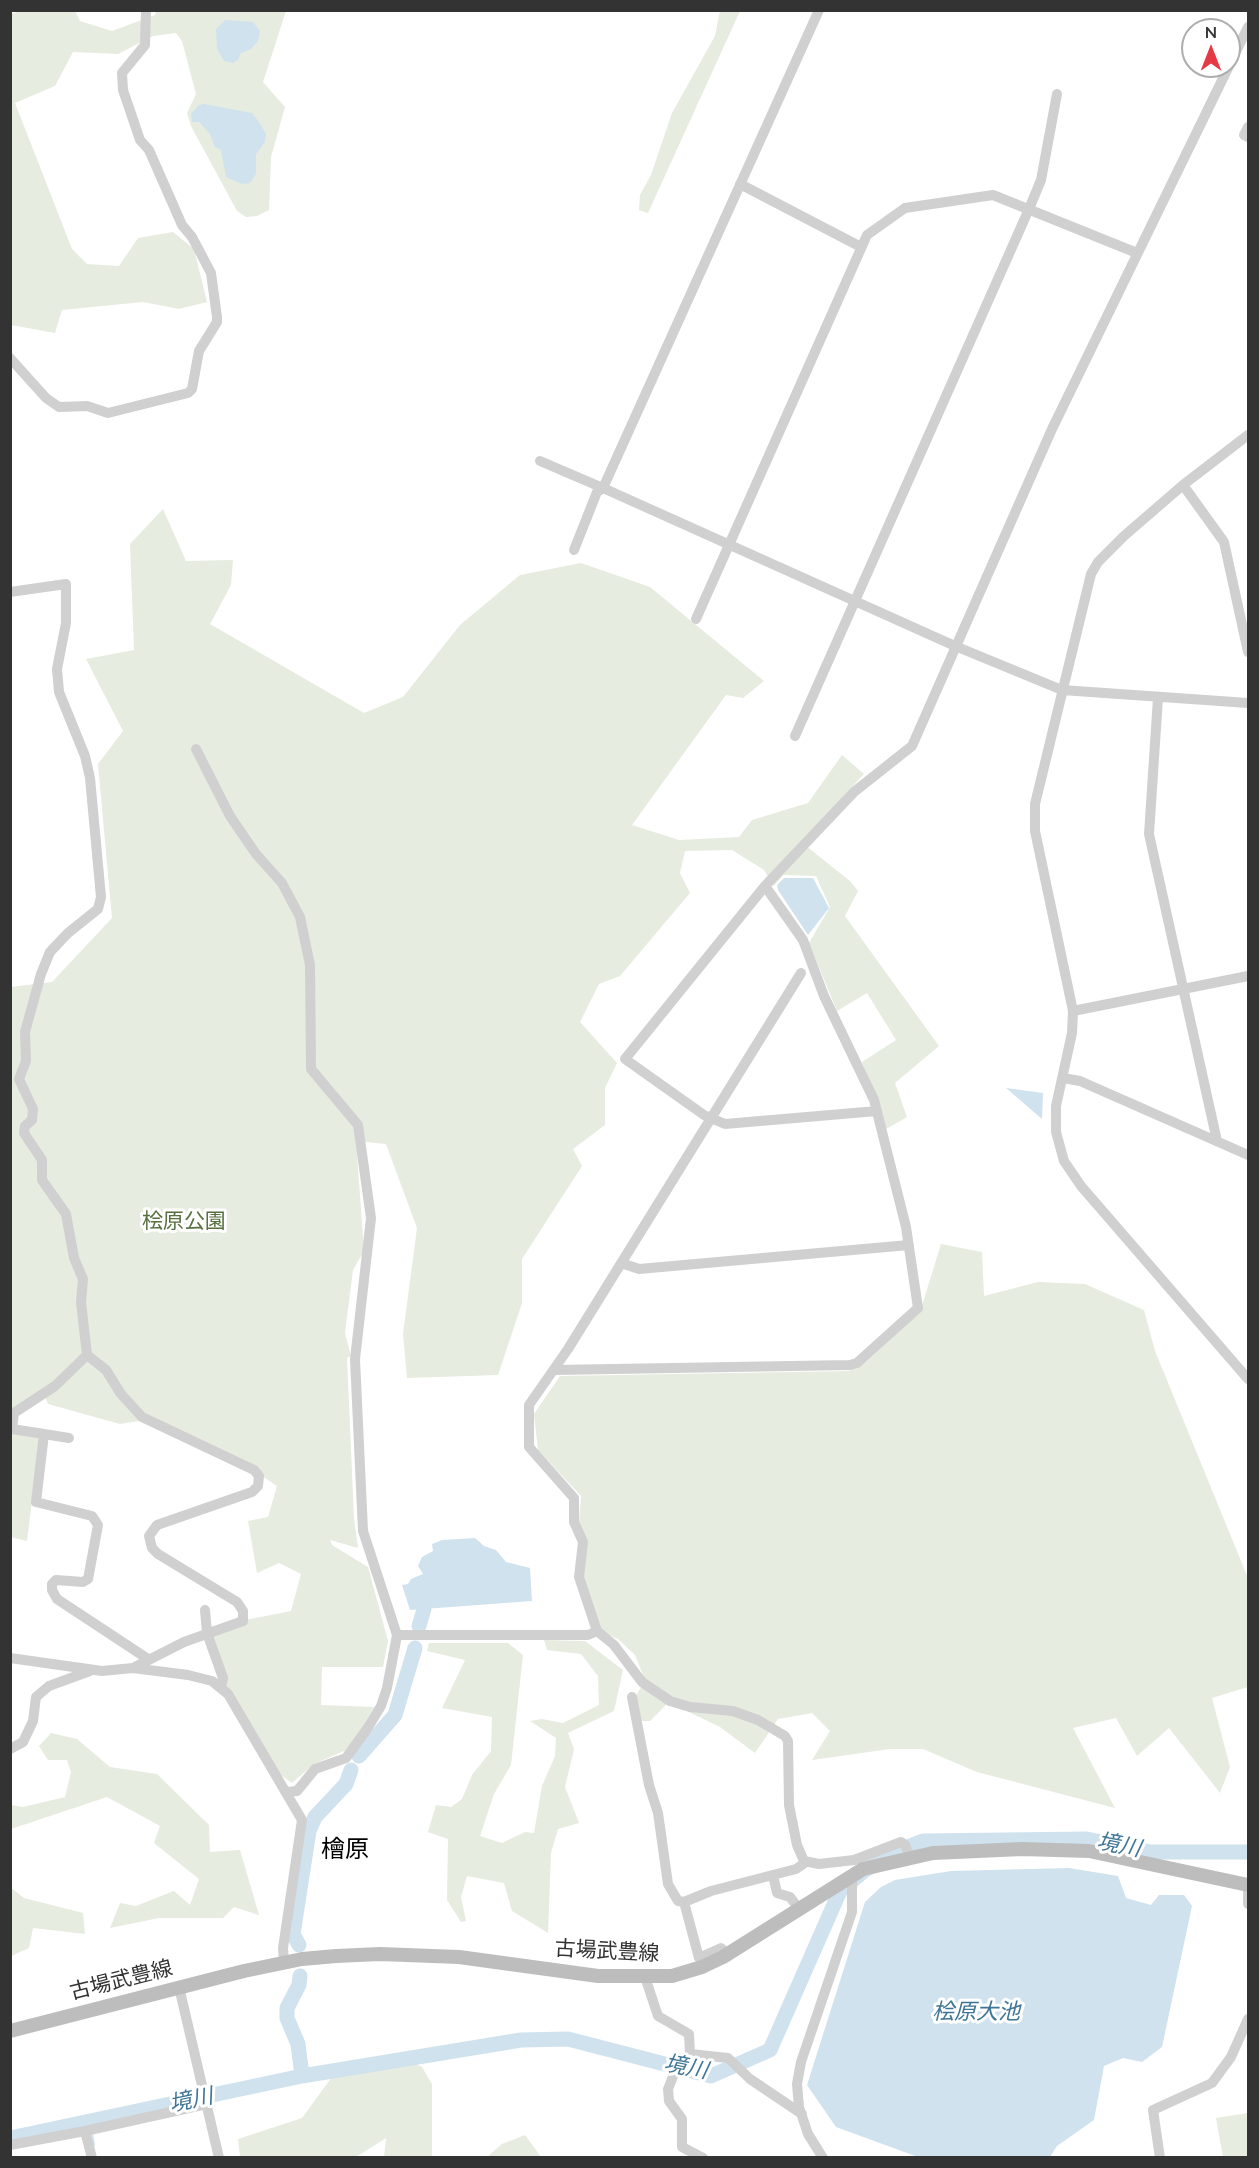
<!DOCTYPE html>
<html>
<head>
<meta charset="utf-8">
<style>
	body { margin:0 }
	#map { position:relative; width:1259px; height:2168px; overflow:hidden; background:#fff; font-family:Lato,sans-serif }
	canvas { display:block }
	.frame { position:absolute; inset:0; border:12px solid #333; pointer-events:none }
	.north { position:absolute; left:1181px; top:18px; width:60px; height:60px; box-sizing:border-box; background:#fff; border:2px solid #adadad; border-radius:50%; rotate:0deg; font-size:16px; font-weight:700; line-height:24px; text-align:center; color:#333 }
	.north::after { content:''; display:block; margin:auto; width:21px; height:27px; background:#e63946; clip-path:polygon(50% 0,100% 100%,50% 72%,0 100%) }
</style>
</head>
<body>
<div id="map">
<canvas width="1259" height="2168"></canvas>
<div class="frame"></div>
<div class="north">N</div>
</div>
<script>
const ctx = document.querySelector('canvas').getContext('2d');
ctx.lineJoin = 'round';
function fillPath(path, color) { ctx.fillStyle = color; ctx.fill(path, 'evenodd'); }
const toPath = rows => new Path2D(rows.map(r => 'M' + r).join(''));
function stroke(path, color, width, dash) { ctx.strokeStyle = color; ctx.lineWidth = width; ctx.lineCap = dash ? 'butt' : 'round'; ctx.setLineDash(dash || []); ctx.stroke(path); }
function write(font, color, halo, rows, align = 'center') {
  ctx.font = font + ' Lato,"Noto Sans JP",sans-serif'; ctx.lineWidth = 6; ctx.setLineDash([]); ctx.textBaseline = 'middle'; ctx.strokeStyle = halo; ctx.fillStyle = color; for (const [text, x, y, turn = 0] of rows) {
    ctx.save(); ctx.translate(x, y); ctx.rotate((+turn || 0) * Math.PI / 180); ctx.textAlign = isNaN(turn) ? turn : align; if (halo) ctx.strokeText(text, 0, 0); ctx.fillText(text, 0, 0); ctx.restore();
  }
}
fillPath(toPath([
	[21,11,75,11,80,21,112,31,155,15,156,11,286,11,263,82,285,107,271,157,269,210,257,216,246,217,237,211,191,126,187,113,196,94,182,41,176,33,153,36,118,54,73,52,55,86,15,103,72,249,87,264,119,266,138,238,173,232,194,249,207,302,179,309,143,302,62,310,55,333,11,325,11,14],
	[720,11,740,11,648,213,639,210,640,195,651,175,672,113,715,36],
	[163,509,186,561,233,560,231,585,210,624,364,713,403,697,460,625,520,575,581,563,650,587,764,681,743,698,726,695,632,825,679,840,739,837,752,820,808,803,842,755,864,774,801,842,850,881,858,891,845,916,939,1046,895,1083,907,1117,886,1129,862,1062,896,1040,867,993,837,1011,809,943,830,907,816,876,783,875,774,886,764,870,732,850,685,851,680,873,690,893,620,976,599,984,580,1022,617,1063,605,1088,605,1125,573,1149,582,1166,522,1259,522,1303,498,1375,407,1378,403,1334,417,1228,386,1144,356,1141,364,1251,353,1270,345,1333,351,1356,347,1358,354,1518,358,1548,330,1540,332,1545,368,1567,388,1641,383,1667,322,1667,321,1705,374,1707,351,1748,314,1764,292,1783,278,1773,221,1685,210,1627,291,1611,301,1574,279,1563,257,1573,248,1521,268,1517,277,1486,240,1461,151,1419,120,1424,48,1404,44,1394,14,1413,13,1429,40,1438,27,1541,11,1537,10,987,52,982,112,918,98,764,123,731,86,659,134,650,130,544],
	[941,1244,982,1252,984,1296,1038,1282,1085,1284,1144,1310,1155,1351,1248,1578,1248,1687,1212,1698,1230,1767,1220,1793,1169,1728,1137,1756,1116,1718,1073,1728,1115,1808,977,1772,923,1749,890,1749,812,1760,830,1731,812,1713,778,1719,755,1753,720,1727,674,1705,666,1705,650,1721,641,1721,636,1696,645,1680,635,1655,618,1639,601,1631,582,1578,579,1521,581,1496,538,1450,534,1414,560,1376,849,1371,866,1362,920,1312],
	[544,1640,585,1641,623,1670,614,1711,568,1733,574,1749,565,1787,579,1823,558,1829,551,1853,548,1933,512,1911,504,1883,467,1876,461,1897,466,1921,461,1922,447,1900,448,1839,428,1832,436,1805,451,1807,462,1799,472,1775,491,1751,492,1717,442,1708,465,1660,427,1651,429,1643,508,1643,523,1655,511,1765,494,1794,480,1836,502,1843,525,1832,534,1833,542,1786,555,1756,556,1738,530,1721,542,1719,563,1723,599,1705,598,1676,581,1654,547,1650],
	[51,1733,77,1739,110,1767,157,1774,209,1825,210,1852,240,1850,259,1915,234,1907,223,1918,159,1918,110,1928,120,1903,136,1906,174,1891,190,1905,199,1879,154,1843,160,1826,107,1797,11,1829,11,1805,23,1807,65,1797,71,1772,67,1760,48,1760,39,1746],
	[10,1887,24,1898,83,1913,85,1934,33,1928,29,1948,11,1956],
	[409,2061,422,2067,432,2084,432,2157,384,2157,386,2138,356,2157,240,2157,238,2139,302,2118,332,2077],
	[1248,2113,1248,2157,1223,2157,1216,2118],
	[525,2135,541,2157,487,2157,502,2144]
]), '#e6ecdf');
fillPath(toPath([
	[225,20,253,22,260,31,258,41,251,49,241,53,238,60,233,63,224,61,217,49,216,29],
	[204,104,252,113,259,122,266,134,265,142,256,154,256,174,250,183,242,184,226,177,221,150,215,147,210,134,199,122,192,122,191,114,199,105],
	[784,878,813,878,829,908,808,935,778,890,777,885],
	[1006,1088,1043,1093,1042,1119],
	[475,1538,484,1546,496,1550,506,1562,530,1568,532,1601,410,1610,402,1585,408,1584,411,1579,423,1574,418,1566,422,1557,433,1551,432,1544,442,1540],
	[1069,1868,1118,1876,1126,1898,1151,1905,1159,1895,1184,1895,1192,1906,1162,2047,1142,2062,1123,2058,1104,2066,1094,2120,1057,2146,1050,2157,918,2157,836,2127,807,2085,865,1902,881,1887,895,1880,951,1871]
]), '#cfe2ee');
stroke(toPath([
	[92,2133,94,2145]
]), '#cfe2ee', 2);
stroke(toPath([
	[419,1626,424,1609],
	[359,1756,395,1715,415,1648],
	[299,1945,293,1934,309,1831,315,1817,346,1784,351,1770],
	[300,1976,299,1985,287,2008,287,2018,298,2044,302,2076],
	[10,2138,302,2076,521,2040,568,2039,711,2076,770,2050,840,1891,865,1870,895,1852,923,1841,1087,1839,1151,1852,1248,1852]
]), '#cfe2ee', 15);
stroke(toPath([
	[819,10,603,488,955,646,1062,690,1248,703],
	[1248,127,1244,135,1248,137],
	[740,184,861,247],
	[10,358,46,398,59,407,87,406,108,413,188,393,192,389,199,351,217,322,217,317,211,273,192,237,182,225,149,150,140,140,123,90,122,73,145,45,146,10],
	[1248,435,1183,485,1124,536,1098,562,1091,574,1035,804,1035,831,1073,1011,1072,1033,1056,1106,1056,1132,1064,1161,1081,1186,1248,1379],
	[540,461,603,488,597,492,574,550],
	[1183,485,1224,542,1248,652],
	[10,592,66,584,66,623,57,669,59,692,85,756,90,778,101,897,98,909,68,933,50,952,41,974,25,1032,26,1061,19,1079,33,1109,32,1120,25,1126,24,1133,42,1160,42,1180,66,1214,74,1258,83,1279,81,1302,87,1355,106,1370,121,1394,142,1417,254,1470,259,1476,258,1486,252,1492,157,1525,149,1536,152,1548,158,1554,237,1602,243,1611,243,1621,184,1642,133,1668],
	[696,619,867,235,905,208,993,195,1137,253],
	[1158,698,1149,834,1217,1141],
	[795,736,1029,209,1041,180,1057,94],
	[196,749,230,816,256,854,282,883,300,917,310,965,311,1069,358,1125,371,1218,355,1359,363,1531,397,1635,395,1646,387,1688,381,1706,367,1729,346,1758,315,1769,297,1791,288,1792],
	[801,973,568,1349,529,1405,529,1447,574,1498,574,1522,583,1542,579,1577,597,1631,614,1645,642,1682,670,1701,690,1707,733,1711,758,1720,785,1736,788,1741,789,1805,797,1845,804,1861,819,1864,854,1860,901,1842,905,1845,910,1857],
	[1073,1011,1248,976],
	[1063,1078,1080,1081,1248,1155],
	[877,1111,725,1124,704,1115,625,1059,765,886,854,792,912,746,1052,429,1248,27],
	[621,1263,639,1269,909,1245],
	[555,1370,850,1365,857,1363,918,1308,906,1227,874,1100,824,996,803,940,765,886],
	[44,1434,12,1429,14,1413,55,1386,87,1355],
	[69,1438,44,1434,36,1502,92,1516,98,1525,88,1579,83,1582,56,1580,52,1584,52,1590,57,1599,148,1659],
	[205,1610,207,1633,223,1678,221,1687],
	[397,1635,588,1635,597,1631],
	[10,1658,102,1671,133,1668,188,1675,212,1681,228,1694,302,1820,283,1948,284,1963],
	[632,1697,649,1785,658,1813,668,1884,678,1901,684,1902,699,1958,721,1948,727,1954],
	[10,1749,23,1742,33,1721,36,1697,49,1686,90,1671],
	[773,1875,777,1893,790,1897,799,1909],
	[1248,1888,1248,1904],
	[684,1902,711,1891,796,1869,806,1862],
	[645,1977,658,2016,689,2034,690,2054,674,2074,668,2089,669,2101,682,2119,682,2147,703,2158],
	[179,1987,219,2158],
	[690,2054,728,2058,750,2079,802,2114],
	[10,2145,85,2131],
	[92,2158,85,2131,207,2104],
	[823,2158,808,2134,799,2107,797,2084,801,2062,852,1912,852,1876],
	[1160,2158,1153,2110,1212,2083,1231,2057,1248,2019]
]), '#d0d0d0', 10);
stroke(toPath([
	[10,2031,244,1971,302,1959,336,1956,380,1954,459,1957,598,1976,672,1976,702,1967,723,1957,863,1869,933,1853,1022,1849,1089,1851,1248,1885]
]), '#bdbdbd', 14);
write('21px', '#56703f', '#fff', [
	["桧原公園",184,1221]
]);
write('21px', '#333', '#fff', [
	["古場武豊線",607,1951,3],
	["古場武豊線",121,1980,-14]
]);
write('italic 22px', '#3f7597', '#fff', [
	["境川",1119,1845,11],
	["桧原大池",976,2012],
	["境川",686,2067,11],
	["境川",191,2100,-12]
]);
write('24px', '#000', '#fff', [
	["檜原",345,1849]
]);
</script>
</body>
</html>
